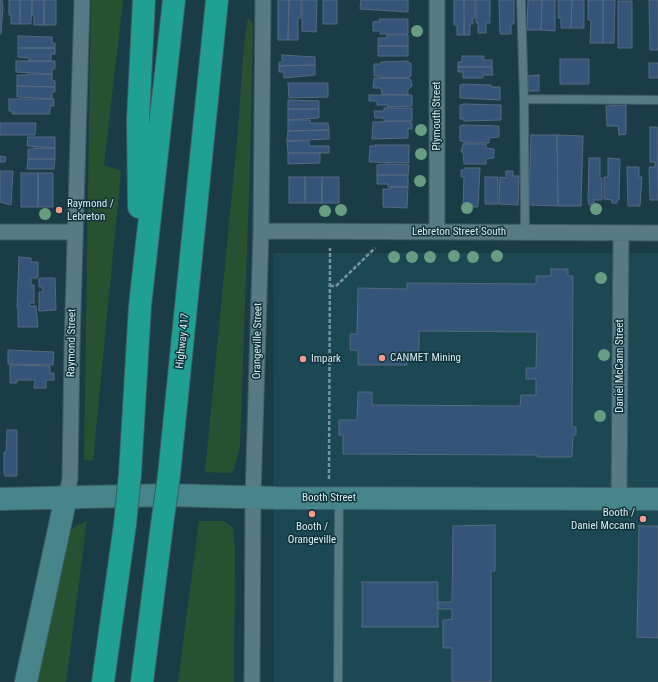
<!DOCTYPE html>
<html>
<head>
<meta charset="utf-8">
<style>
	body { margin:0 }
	canvas { display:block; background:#1a3c46 }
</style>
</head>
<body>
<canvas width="658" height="682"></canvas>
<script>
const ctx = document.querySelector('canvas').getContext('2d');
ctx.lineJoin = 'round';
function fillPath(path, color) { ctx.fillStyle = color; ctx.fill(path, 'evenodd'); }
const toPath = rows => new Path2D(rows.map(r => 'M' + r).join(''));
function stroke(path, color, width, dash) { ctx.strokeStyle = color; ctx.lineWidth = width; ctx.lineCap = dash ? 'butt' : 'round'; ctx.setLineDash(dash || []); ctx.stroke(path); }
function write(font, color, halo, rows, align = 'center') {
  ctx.font = font + ' "Roboto Condensed",sans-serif'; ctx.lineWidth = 3; ctx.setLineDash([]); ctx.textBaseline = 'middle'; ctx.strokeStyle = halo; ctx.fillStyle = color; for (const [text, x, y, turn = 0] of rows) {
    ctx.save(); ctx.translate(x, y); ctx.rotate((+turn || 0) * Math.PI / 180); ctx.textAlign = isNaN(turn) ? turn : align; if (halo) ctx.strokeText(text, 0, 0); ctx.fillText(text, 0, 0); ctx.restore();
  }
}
fillPath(toPath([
	[273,253,658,253,658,682,274,682]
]), '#1c4854');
fillPath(toPath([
	[91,0,123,0,104,165,121,171,93,461,84,460],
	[248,18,253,24,250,163,240,446,234,470,229,473,205,472,237,141,244,46],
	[87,521,66,682,37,682,69,532,75,526],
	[199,521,224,521,233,527,235,548,234,682,178,682]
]), '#285131');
const building = toPath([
	[0,0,2,0,3,8,1,34,0,34,0,0],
	[9,0,20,0,20,24,11,24,11,15,9,15,9,0],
	[20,0,32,0,31,24,20,24,20,0],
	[32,0,44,0,44,25,34,25,34,15,32,15,32,0],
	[44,0,56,0,56,25,44,25,44,0],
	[278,0,289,0,288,40,278,40,278,0],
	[289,0,301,0,301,18,298,18,298,40,288,40,289,0],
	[302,0,317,0,316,32,302,31,302,0],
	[323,0,337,0,337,24,323,24,323,0],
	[361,0,408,0,408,12,360,9,361,0],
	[454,0,464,0,464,35,457,35,457,25,454,25,454,0],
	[464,0,475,0,475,18,473,18,473,24,470,24,470,35,464,35,464,0],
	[476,0,490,0,490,23,486,23,486,33,478,33,478,23,476,23,476,0],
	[499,0,514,0,514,24,511,24,511,34,500,34,499,0],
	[528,0,542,0,541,30,527,30,528,0],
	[542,0,555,0,555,31,541,30,542,0],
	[558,0,572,0,571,28,561,28,561,18,558,18,558,0],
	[572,0,584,0,584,28,571,28,572,0],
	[588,0,603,0,603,43,590,43,591,20,588,20,588,0],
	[603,0,615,0,614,43,603,43,603,0],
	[649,0,658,0,658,50,650,50,649,0],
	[618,1,632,1,632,48,618,48,618,1],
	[380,19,408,19,408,34,380,34,380,31,373,31,373,22,380,21,380,19],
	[387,35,408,35,408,46,378,46,378,38,387,38,387,35],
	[18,36,52,37,52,43,55,43,55,48,18,48,18,36],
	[378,46,408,46,408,56,378,56,378,46],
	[18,48,55,48,55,54,51,54,51,61,29,61,29,58,18,57,18,48],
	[282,55,315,57,315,65,279,66,279,62,282,62,282,55],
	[462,56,484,56,483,60,492,60,492,67,458,67,458,62,462,62,462,56],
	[560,59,589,59,589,84,560,84,560,59],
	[16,61,55,61,55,69,52,69,52,74,16,72,16,61],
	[408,61,408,63,411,63,411,76,408,78,381,78,381,76,374,76,374,64,381,64,381,62,408,61],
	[649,63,658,63,658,78,649,78,649,63],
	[315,65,315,75,284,78,284,72,279,72,279,66,315,65],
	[458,67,492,67,493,75,483,75,483,78,463,78,463,72,458,72,458,67],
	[28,74,52,74,52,80,55,81,55,87,17,86,17,75,28,75,28,74],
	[539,75,539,91,528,91,528,76,539,75],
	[374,78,407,78,411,80,412,86,408,89,408,95,382,94,381,88,373,88,374,78],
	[288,83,328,83,328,97,289,98,288,83],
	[464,84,491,85,491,87,500,87,500,100,460,98,460,85,464,84],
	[17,86,55,87,55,92,52,92,52,99,17,97,17,86],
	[369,95,412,95,412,106,387,107,388,105,377,105,377,101,369,101,369,95],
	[9,99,54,99,54,106,50,106,50,114,12,114,12,111,9,111,9,99],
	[288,100,319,101,319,109,288,109,288,100],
	[464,104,501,105,501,120,464,121,464,119,460,119,460,105,464,104],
	[626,105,626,134,619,135,618,126,607,126,606,106,626,105],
	[384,108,412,108,412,121,384,121,384,118,375,118,374,111,384,111,384,108],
	[288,109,319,109,319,118,288,120,288,109],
	[288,120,310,120,310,123,328,123,329,130,288,131,288,120],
	[408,121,412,123,412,129,408,129,408,138,372,139,373,122,408,121],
	[0,123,36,123,35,135,0,135,0,123],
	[464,125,499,126,499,137,489,138,489,143,464,143,464,141,460,141,460,126,464,125],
	[650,127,657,127,658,200,650,200,649,167,655,167,655,162,650,162,650,127],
	[329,130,329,139,287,141,288,131,329,130],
	[531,135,557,135,558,206,529,205,531,135],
	[557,135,583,136,581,206,558,206,557,135],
	[28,137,55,137,55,148,27,146,28,137],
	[287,141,309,141,309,146,329,146,329,153,288,153,287,141],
	[463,144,486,144,486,148,494,149,494,158,486,159,486,164,464,164,463,152,461,152,463,144],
	[375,145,409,145,409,163,369,162,370,146,375,146,375,145],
	[34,148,55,148,55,159,28,159,28,149,34,149,34,148],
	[288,153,320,153,320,163,288,164,288,153],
	[0,156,6,157,5,162,0,162,0,156],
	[589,158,600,158,600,178,602,178,602,200,594,200,594,205,589,205,588,200,589,158],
	[608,158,620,159,619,200,617,200,617,203,612,203,612,200,604,199,604,177,608,177,608,158],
	[28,159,55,159,54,169,27,169,28,159],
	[388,164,409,165,408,175,377,175,377,165,388,164],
	[627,167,639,167,639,177,642,177,640,206,628,206,627,167],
	[465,168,480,168,478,207,473,207,473,204,463,204,464,177,461,177,461,170,464,170,465,168],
	[0,171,13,171,11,205,0,202,0,171],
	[506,171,513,171,513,176,519,176,518,205,499,204,500,177,506,178,506,171],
	[21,173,38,173,38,207,21,207,21,173],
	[38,173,53,173,53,207,38,207,38,173],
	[377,175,408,175,408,187,388,187,388,184,377,184,377,175],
	[289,177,305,177,305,203,289,203,289,177],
	[305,177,322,177,322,203,305,203,305,177],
	[322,177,339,177,339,203,322,203,322,177],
	[485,177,498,177,498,204,485,204,485,177],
	[391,187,408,187,407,208,383,207,383,189,391,189,391,187],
	[19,257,31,258,31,262,38,262,38,278,31,278,31,285,34,285,34,303,30,303,29,306,36,306,38,327,18,327,18,308,17,308,19,257],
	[551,269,568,269,568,276,573,276,572,427,576,427,576,435,573,435,572,457,537,457,537,455,343,454,343,435,339,435,339,420,357,420,358,392,372,392,372,405,520,406,521,395,536,395,536,379,526,379,526,368,536,368,537,332,419,331,419,351,407,351,407,365,358,365,358,350,350,350,350,334,357,334,358,288,407,289,407,283,536,284,536,276,551,276,551,269],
	[42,278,55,278,56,310,39,311,39,292,43,292,42,287,39,287,39,279,42,278],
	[8,350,54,352,53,365,8,364,8,350],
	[10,365,50,366,50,373,54,373,54,380,46,380,46,388,34,388,35,380,17,380,17,383,10,383,10,365],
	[7,430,17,430,17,476,5,476,4,473,4,452,6,452,7,430],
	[495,525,495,571,491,571,491,682,452,682,452,648,443,648,443,620,452,619,452,609,438,609,438,602,452,602,453,526,495,525],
	[639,526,658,526,658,638,637,637,639,526],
	[362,582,438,582,438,627,362,627,362,582]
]);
fillPath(building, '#34547a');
stroke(building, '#55687e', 1);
const lane = toPath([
	[521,0,524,99,525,232],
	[524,99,658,100],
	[338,682,339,499]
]);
const street = toPath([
	[437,0,437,232],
	[261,231,658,233],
	[0,232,75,232],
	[66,497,70,479,72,346,82,0],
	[619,499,621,233],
	[252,682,253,497,261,231,263,0]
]);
const secondary = toPath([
	[0,499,167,495,277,498,658,499],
	[26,682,66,497]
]);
const highway = toPath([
	[139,207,138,119,144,0],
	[130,474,140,306,174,0],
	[169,475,217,0],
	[103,682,125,524],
	[142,682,162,525]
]);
stroke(lane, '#3d5b63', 10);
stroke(street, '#3d5b63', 17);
stroke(secondary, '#3d5b63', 24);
stroke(highway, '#3d5b63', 24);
stroke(toPath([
	[330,286,336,286,375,248],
	[329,479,330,248]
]), '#7a949c', 2.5, [4, 2]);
stroke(lane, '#577a85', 8);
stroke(street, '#577a85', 15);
stroke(secondary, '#468589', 22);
stroke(highway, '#1fa092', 22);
const highwayBridge = toPath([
	[125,524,130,474],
	[162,525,169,475]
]);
stroke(highwayBridge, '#3d5b63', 24, []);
stroke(highwayBridge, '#1fa092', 22);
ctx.fillStyle = '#689d82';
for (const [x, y] of [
	[417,31],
	[421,130],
	[421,154],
	[420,181],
	[467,208],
	[596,209],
	[341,210],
	[325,211],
	[45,214],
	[454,256],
	[497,256],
	[394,257],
	[412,257],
	[430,257],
	[473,257],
	[601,278],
	[604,355],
	[600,416]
]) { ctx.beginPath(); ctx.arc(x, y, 6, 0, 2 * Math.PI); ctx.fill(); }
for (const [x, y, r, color] of [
	[59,210,4,"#f49d8b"],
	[382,358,4,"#f49d8b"],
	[303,359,4,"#f49d8b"],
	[312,514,4,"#f49d8b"],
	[643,519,4,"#f49d8b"]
]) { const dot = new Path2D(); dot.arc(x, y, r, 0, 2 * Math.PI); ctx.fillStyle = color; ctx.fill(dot); stroke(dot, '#0f323b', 1.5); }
write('11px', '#d9ebf1', '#0f323b', [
	["Plymouth Street",437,116,-90],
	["Lebreton Street South",459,232],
	["Highway 417",183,341,-84],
	["Orangeville Street",258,341,-89],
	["Raymond Street",72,343,-89],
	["Daniel McCann Street",620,366,-90],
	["Booth Street",329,498]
]);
write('11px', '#d9ebf1', '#0f323b', [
	["Raymond /",67,204],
	["Lebreton",67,217],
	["CANMET Mining",390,358],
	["Impark",311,359],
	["Booth /",635,513,"right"],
	["Daniel Mccann",635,526,"right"],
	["Booth /",312,527,"center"],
	["Orangeville",312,540,"center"]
], 'left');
</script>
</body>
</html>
